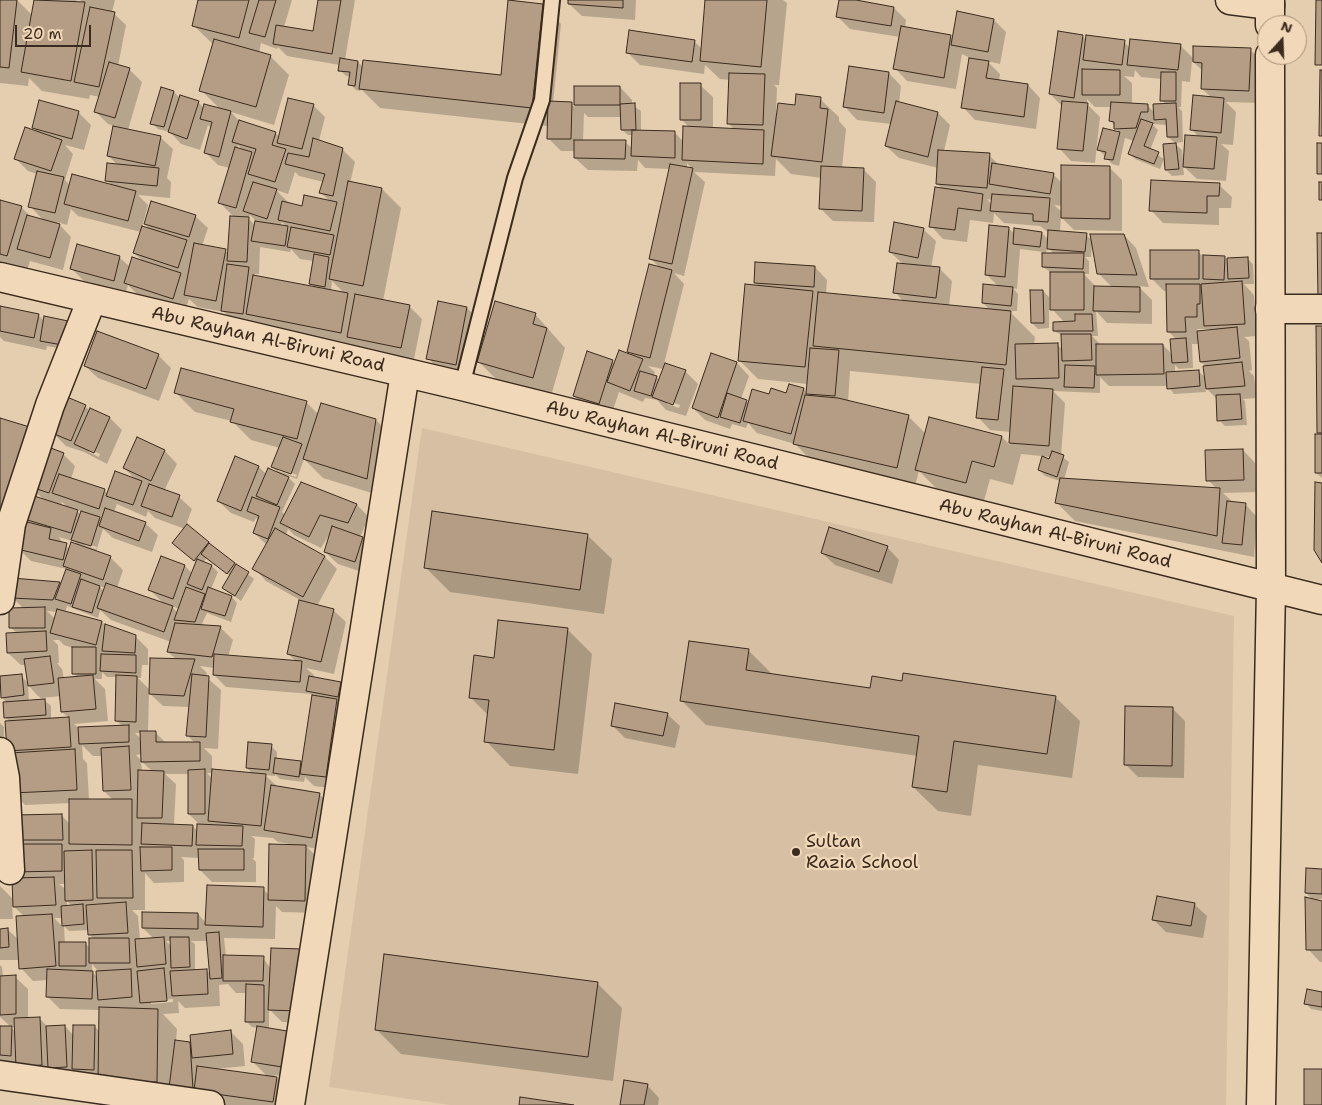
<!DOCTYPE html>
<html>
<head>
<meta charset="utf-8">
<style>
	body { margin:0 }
	#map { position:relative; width:1322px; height:1105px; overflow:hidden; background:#e5ceaf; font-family:"Shantell Sans",sans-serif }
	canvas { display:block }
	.north { position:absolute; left:1257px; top:15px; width:50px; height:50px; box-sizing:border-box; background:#f0d8b8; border:1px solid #a8927a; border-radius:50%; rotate:20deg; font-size:14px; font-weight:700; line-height:20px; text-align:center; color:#3b2a1e }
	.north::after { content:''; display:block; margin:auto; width:18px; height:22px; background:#3b2a1e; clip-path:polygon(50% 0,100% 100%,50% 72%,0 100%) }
	.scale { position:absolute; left:15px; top:25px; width:76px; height:22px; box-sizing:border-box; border:2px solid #3b2a1e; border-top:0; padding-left:6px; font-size:15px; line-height:18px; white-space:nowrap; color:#3b2a1e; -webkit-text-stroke:4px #f0d8b8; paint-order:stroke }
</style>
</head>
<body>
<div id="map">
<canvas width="1322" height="1105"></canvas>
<div class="north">N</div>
<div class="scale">20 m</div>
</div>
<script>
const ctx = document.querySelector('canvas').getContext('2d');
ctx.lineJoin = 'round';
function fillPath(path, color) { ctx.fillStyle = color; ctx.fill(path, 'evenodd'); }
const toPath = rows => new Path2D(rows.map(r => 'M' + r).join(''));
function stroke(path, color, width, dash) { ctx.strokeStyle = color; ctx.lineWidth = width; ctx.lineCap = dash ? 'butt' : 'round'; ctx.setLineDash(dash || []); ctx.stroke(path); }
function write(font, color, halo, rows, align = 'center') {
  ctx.font = font + ' "Shantell Sans",sans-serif'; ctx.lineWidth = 4.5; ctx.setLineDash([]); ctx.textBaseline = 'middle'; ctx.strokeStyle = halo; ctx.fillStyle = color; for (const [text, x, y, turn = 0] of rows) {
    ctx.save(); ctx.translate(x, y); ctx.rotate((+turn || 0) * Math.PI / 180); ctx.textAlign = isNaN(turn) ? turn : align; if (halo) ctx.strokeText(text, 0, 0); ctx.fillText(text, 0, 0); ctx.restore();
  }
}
fillPath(toPath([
	[422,428,1234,616,1226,1105,450,1105,329,1087]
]), '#d6bfa2');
fillPath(toPath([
	[0,0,17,0,33,16,36,0,75,0,83,3,80,0,115,0,112,12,126,25,118,66,129,69,142,82,128,130,160,137,173,149,167,178,171,182,170,198,138,195,148,205,142,227,152,231,145,224,195,216,208,228,202,246,225,251,229,255,235,218,220,203,230,168,218,165,205,152,212,129,208,125,200,150,181,144,170,132,158,129,152,123,174,92,180,98,198,102,204,108,220,109,201,90,214,45,193,25,200,0,292,0,284,27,314,32,320,0,355,0,345,60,358,62,363,67,502,76,543,6,561,24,553,103,571,103,575,107,575,87,620,87,632,100,632,105,641,111,641,131,675,133,684,142,690,128,682,120,700,85,713,97,713,129,735,130,728,123,730,80,720,79,705,65,704,74,640,65,627,52,694,41,702,49,707,0,783,0,787,3,779,85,774,85,777,88,776,113,820,99,839,117,839,121,846,129,842,168,863,169,876,182,874,222,833,221,820,208,822,178,791,174,776,159,775,176,694,172,705,182,684,276,674,273,684,284,664,364,685,371,698,384,686,416,666,410,657,400,645,398,643,402,619,392,611,416,587,408,574,396,612,361,615,364,634,357,629,352,660,268,650,258,670,169,645,168,638,160,637,171,588,170,575,158,575,151,561,151,548,138,548,126,380,108,361,89,360,91,356,90,350,84,351,77,346,76,340,70,340,65,287,56,278,47,277,49,261,43,259,53,270,56,289,75,274,125,231,112,240,122,275,133,280,137,313,105,325,117,319,141,342,149,355,162,350,183,382,189,401,208,383,301,409,306,422,319,414,359,266,333,256,322,255,326,235,323,224,312,198,307,189,299,185,310,138,295,128,285,126,292,84,281,72,269,119,257,130,267,144,262,134,253,141,232,78,216,71,209,67,225,57,222,71,237,63,270,30,261,26,274,0,267,0,201,21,207,31,217,44,221,30,206,37,174,28,171,15,158,39,134,33,127,78,112,91,125,84,150,65,145,73,154,65,180,70,185,112,186,107,180,118,165,108,156,114,126,108,124,96,112,100,97,90,95,89,99,42,91,29,78,28,86,0,83],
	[584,113,588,117,622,117,622,130,628,135,633,135,633,149,625,142,583,141],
	[238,145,243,151,237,149],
	[687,163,693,170,687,168],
	[295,172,299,176,324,182,321,193,331,202,303,208,289,203,276,190,288,194],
	[250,215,256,221,255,225,249,219],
	[282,222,288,228,280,227],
	[260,247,290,252,291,249,300,259,314,261,311,284,315,288,257,277,254,274,259,274],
	[332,281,345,294,331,291],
	[648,366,663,369,660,380,653,376,655,372],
	[667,401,680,405,679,408,667,404],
	[570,0,636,0,635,20,582,16,569,4],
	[840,0,894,8,906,20,905,28,950,36,953,39,994,20,1006,32,1000,64,987,61,1000,74,999,81,1028,85,1040,98,1036,129,975,120,963,107,970,58,962,54,956,89,907,81,895,68,900,37,850,29,837,16],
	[1082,36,1087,40,1124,42,1130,48,1180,45,1194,59,1250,50,1263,62,1261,103,1226,102,1236,112,1233,145,1221,144,1229,151,1226,181,1197,179,1183,166,1184,175,1172,176,1166,170,1176,144,1168,137,1167,125,1152,124,1158,130,1150,150,1164,159,1160,169,1135,159,1129,153,1134,141,1125,138,1119,166,1112,164,1099,150,1103,130,1120,134,1111,121,1112,107,1095,107,1087,99,1087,104,1100,117,1095,163,1071,161,1059,148,1062,106,1050,94],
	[1192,61,1203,71,1202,89,1212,98,1191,129,1199,137,1183,162,1182,150,1174,143,1183,142,1182,111,1178,107,1181,107,1182,81,1190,82],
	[1135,70,1141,77,1162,79,1162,100,1166,105,1155,113,1147,105,1132,105,1132,83,1124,76,1134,77],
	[889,73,901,86,899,103,938,113,950,125,944,151,989,155,999,165,1053,174,1062,183,1110,168,1122,180,1122,231,1074,230,1061,217,1060,232,1086,235,1092,240,1124,235,1136,248,1149,287,1138,286,1152,300,1152,324,1107,323,1096,311,1098,336,1092,336,1101,345,1163,345,1172,354,1177,340,1169,332,1168,291,1164,291,1151,278,1198,252,1204,257,1224,257,1229,262,1247,258,1253,264,1254,284,1244,284,1254,295,1257,336,1244,337,1249,341,1252,370,1249,371,1254,376,1257,398,1243,399,1245,401,1247,425,1225,426,1219,420,1218,400,1205,387,1206,392,1174,394,1168,386,1109,386,1100,377,1100,393,1053,391,1065,403,1061,456,1069,462,1064,480,1217,489,1208,480,1243,450,1255,463,1256,492,1223,493,1234,503,1245,504,1257,517,1254,557,1075,521,1056,502,1060,481,1045,476,1039,470,1051,457,1021,454,1013,485,990,479,984,501,936,488,919,471,915,486,813,462,795,444,757,433,748,423,746,428,732,424,730,429,705,420,693,408,712,354,737,363,749,376,741,399,749,403,770,396,787,394,790,385,804,389,808,393,808,384,758,379,739,360,759,287,755,282,815,267,827,280,826,294,904,302,895,292,903,264,890,252,923,229,936,241,931,268,939,268,952,281,949,306,990,310,983,303,999,287,986,274,1008,228,1015,234,1042,233,1049,240,1049,233,1040,226,1004,223,994,213,993,223,970,220,967,242,943,239,931,226,943,189,937,184,938,168,899,158,886,146,891,124,857,120,845,107],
	[987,199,992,200,992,205],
	[1054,205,1062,206,1062,212],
	[1092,244,1098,273,1112,287,1096,287,1084,274,1089,274,1089,261,1085,257,1091,257],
	[1047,247,1054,254,1046,254],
	[1020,249,1043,252,1043,267,1052,273,1052,309,1065,323,1054,331,1063,336,1063,350,1058,345,1034,345,1035,337,1009,311,1017,311,1018,294,1013,288,1017,289],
	[1197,329,1214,329,1214,331,1198,332],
	[1192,344,1200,344,1201,362,1207,367,1206,378,1198,371,1175,373,1175,365,1179,369,1193,368],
	[850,371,981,384,978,417,990,430,1011,432,1010,445,1002,437,930,419,926,434,908,416,848,402],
	[1219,185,1232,197,1231,208,1219,208,1219,225,1163,223,1151,210],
	[1043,291,1049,297,1049,328,1038,329,1032,323],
	[0,307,38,315,74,351,47,346,46,350,4,341,0,337],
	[467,308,479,320,468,376,440,371,428,358],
	[535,314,565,348,551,396,497,380,478,361],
	[1322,328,1322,478,1316,473,1321,435,1318,432],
	[158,355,171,368,159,401,98,378,85,366],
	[176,393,306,402,319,415,376,420,395,439,385,497,323,478,304,459,297,479,286,475,295,484,282,512,286,515,301,483,357,505,369,517,360,537,375,551,368,574,338,564,325,552,332,530,321,548,294,535,288,529,286,535,325,557,337,569,317,606,333,610,346,622,334,674,306,668,314,675,314,678,340,684,346,689,344,702,338,701,349,713,338,789,314,786,305,777,304,782,280,779,275,774,275,776,265,775,278,787,319,794,332,807,324,850,307,847,318,858,317,913,282,912,276,906,275,939,224,938,226,956,263,958,311,1023,282,1022,269,1009,269,1029,287,1032,299,1045,294,1078,274,1075,289,1090,287,1105,220,1105,0,1067,0,1027,11,1027,0,1017,0,965,2,967,3,977,15,977,28,989,28,1018,39,1018,48,1027,65,1026,74,1036,94,1026,100,1032,100,1010,60,1009,47,996,48,980,33,981,21,968,20,960,0,960,0,930,8,930,19,940,25,917,12,905,13,919,0,919,0,886,14,900,23,879,15,871,16,821,62,816,70,824,71,803,25,805,13,792,10,722,5,717,7,703,2,697,0,677,21,676,28,683,26,665,21,665,8,653,17,633,10,627,24,609,12,597,59,583,61,585,67,569,31,561,18,548,0,420,33,429,51,449,63,454,75,466,71,479,105,491,108,494,137,481,124,468,138,438,165,451,177,464,164,491,179,497,192,509,186,525,254,579,241,601,223,588,230,576,207,558,203,563,212,566,218,572,211,589,232,597,237,603,231,622,207,613,201,626,221,628,233,640,228,657,297,662,288,654,300,600,266,581,254,568,267,545,254,533,259,521,256,518,254,522,231,513,218,501,235,458,259,467,267,475,280,474,273,467,280,448,251,440,232,421,195,412],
	[278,468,297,475,296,477,278,471],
	[38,494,45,501,36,498],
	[62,502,68,508,61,506],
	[117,504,146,517,148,511,155,518,185,529,179,549,197,563,192,573,185,566,150,590,165,605,117,588,123,570,110,557,96,552,103,529,113,538,152,552,158,535,145,523,114,512],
	[75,509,82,511,81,515],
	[59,537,75,542,79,547,70,549,63,544],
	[84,543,97,547,96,549,84,545],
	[98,585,105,588,104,591],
	[170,605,179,609,178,613],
	[67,606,98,618,100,610,111,620,171,642,168,652,177,660,150,690,138,678,141,678,142,665,148,665,148,649,136,637,106,626,102,622,65,613],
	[47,611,57,612,55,619],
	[53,640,59,640,64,645,73,648,73,673,78,678,64,679,62,669,57,663,59,663,58,645],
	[200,666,214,668,214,675,226,687,311,694,313,696,303,765,300,762,277,759,277,752,271,746,247,768,253,774,212,770,212,756,204,748,218,749,221,690,206,677,207,673],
	[102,672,107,677,118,677,116,720,122,726,79,728,74,724,108,721,105,689,95,679,102,679],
	[28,685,37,695,43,700,29,701],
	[149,693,163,706,190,707,187,735,195,743,166,743,155,732,148,732],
	[61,696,62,712,69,718,51,719,51,706,42,698],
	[135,733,141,733,141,739],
	[82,745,93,756,102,756,104,791,113,800,89,800,87,763,83,759],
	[142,754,142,761,136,755],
	[141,761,152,771,142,771],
	[207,773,213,773,213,779],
	[165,774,189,774,189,814,201,826,198,831,192,826,174,825,176,784],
	[251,836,273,838,278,842,289,844,269,895,263,889,206,923,198,914,143,928,154,939,140,940,138,916,132,910,145,910,145,873,154,883,184,882,184,860,181,857,200,858,200,870,212,882,256,882,256,862,252,858,254,858,255,839],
	[59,884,66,884,66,890,63,887],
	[67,901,72,906,67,907],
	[54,918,62,918,63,927],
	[64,926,69,931,89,930,89,934,94,939,90,948,85,943,65,944],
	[166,941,171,941,171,946],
	[191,941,208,941,211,974,206,970,195,971,195,944],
	[92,964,99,972,98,978,92,972],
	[228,984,236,993,247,993,246,1021,252,1027,258,1028,253,1062,268,1077,215,1069,245,1066,243,1044,231,1032,192,1044,176,1042,177,1029,163,1014,179,1013,178,1001,185,1008,220,1006,219,985],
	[173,999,173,1002,151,1004,151,1001],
	[10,1027,15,1027,16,1032],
	[85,406,90,411,110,418,122,430,107,464,84,452,66,446,53,433],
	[89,449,100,454,99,457,89,452],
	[587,535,612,559,604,614,450,592,425,567],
	[887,547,899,560,892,584,835,565,822,553],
	[567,629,592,654,578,774,510,766,486,741,489,716,470,697,495,659],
	[749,651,774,676,871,689,903,682,1055,697,1080,721,1072,778,978,765,971,816,938,811,913,787,918,756,706,725,682,701],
	[1172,708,1185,721,1184,778,1138,777,1126,765],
	[667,714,680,726,675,748,625,738,613,726],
	[0,723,4,727,4,758,0,758],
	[1322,870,1322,899,1313,900,1306,893],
	[1322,902,1322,962,1320,962,1308,949],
	[1194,904,1207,916,1203,938,1166,932,1154,920],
	[597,983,622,1008,613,1081,401,1054,376,1029],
	[1322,993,1322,1011,1311,1009,1306,1003],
	[647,1085,659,1098,658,1105,621,1105]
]), '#0003');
const building = toPath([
	[0,0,17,0,9,68,0,67,0,0],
	[34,0,85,2,71,81,21,72,34,0],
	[198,0,249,0,239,38,192,26,198,0],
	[259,0,276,0,265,37,249,33,259,0],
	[318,0,341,0,332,54,273,44,276,25,313,31,318,0],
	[508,0,543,4,532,108,359,89,363,60,501,75,508,0],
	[568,0,623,0,623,8,568,4,568,0],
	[705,0,767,0,761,67,700,61,705,0],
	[839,0,856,0,894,7,891,26,836,17,839,0],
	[1316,0,1322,0,1322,65,1315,65,1316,0],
	[90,7,115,12,99,87,74,82,90,7],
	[957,11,994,19,988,52,951,45,957,11],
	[901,26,951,35,944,78,893,69,901,26],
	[629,30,695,40,692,62,626,53,629,30],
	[1058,31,1083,35,1074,98,1049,94,1058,31],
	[1086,35,1125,40,1122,65,1083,60,1086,35],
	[214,39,271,55,256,107,199,91,214,39],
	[1130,39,1181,44,1178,70,1127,65,1130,39],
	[1193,46,1251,48,1249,91,1201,89,1202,63,1193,62,1193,46],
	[340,58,358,61,355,86,348,85,350,72,338,71,340,58],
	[969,58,989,61,986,78,1028,84,1024,117,961,108,969,58],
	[109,62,130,68,115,118,94,112,109,62],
	[849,66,889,72,884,113,843,107,849,66],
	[1082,69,1120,70,1120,95,1082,95,1082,69],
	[1320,70,1322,70,1322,136,1319,136,1320,70],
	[1161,72,1176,72,1176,101,1160,101,1161,72],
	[729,73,765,74,763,125,727,124,729,73],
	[680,83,701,83,701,120,680,120,680,83],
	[574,86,620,86,620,105,574,105,574,86],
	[161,87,174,91,164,127,150,124,161,87],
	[796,94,821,97,820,108,828,109,822,162,771,156,778,103,795,105,796,94],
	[180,95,199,101,187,139,168,132,180,95],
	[1193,95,1224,98,1221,133,1190,130,1193,95],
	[288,98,314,104,302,149,277,143,288,98],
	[39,100,79,111,72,139,32,128,39,100],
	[548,101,572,102,571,139,547,139,548,101],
	[896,101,938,112,928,157,885,146,896,101],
	[1062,101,1088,103,1083,151,1057,149,1062,101],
	[1111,102,1148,104,1148,112,1141,112,1136,128,1114,129,1114,122,1109,121,1111,102],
	[635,103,636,130,621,130,620,104,635,103],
	[1176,103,1178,137,1167,137,1166,119,1154,120,1153,104,1176,103],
	[204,104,231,111,219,157,204,153,212,122,200,119,204,104],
	[1141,119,1153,123,1144,146,1159,152,1154,164,1128,154,1141,119],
	[239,120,276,132,272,145,286,149,275,182,248,174,256,149,232,142,239,120],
	[113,126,161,136,155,166,107,156,113,126],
	[683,126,764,130,763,164,682,160,683,126],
	[25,127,62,140,51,171,14,159,25,127],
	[1103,128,1120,132,1113,160,1104,159,1106,152,1097,150,1103,128],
	[632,130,675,131,675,158,631,156,632,130],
	[1185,135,1217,137,1214,169,1183,167,1185,135],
	[313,138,343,148,333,196,319,193,325,174,285,164,288,153,309,157,313,138],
	[574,140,626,140,625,159,574,158,574,140],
	[1176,143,1179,169,1165,170,1163,144,1176,143],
	[1317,143,1322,143,1322,174,1317,174,1317,143],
	[235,147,252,152,236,208,218,203,235,147],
	[938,150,990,153,987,188,936,184,938,150],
	[107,163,159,168,157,186,105,181,107,163],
	[992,163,1054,173,1050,194,989,184,992,163],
	[670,164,693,168,672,264,649,259,670,164],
	[1061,165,1110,166,1110,219,1061,218,1061,165],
	[821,166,864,168,862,211,819,209,821,166],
	[37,171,64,177,55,213,28,207,37,171],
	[72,174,136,191,128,221,64,204,72,174],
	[1151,180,1220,183,1219,196,1207,196,1207,213,1149,211,1151,180],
	[348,181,382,188,363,286,329,279,348,181],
	[253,182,277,189,267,219,243,211,253,182],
	[1319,182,1322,182,1322,200,1319,200,1319,182],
	[935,187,983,194,981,211,958,208,955,230,929,227,935,187],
	[992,194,1050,198,1048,222,1033,221,1033,214,990,211,992,194],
	[304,195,337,202,330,231,278,220,282,201,302,206,304,195],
	[0,200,22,206,7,256,0,254,0,200],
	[151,201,196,215,189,237,144,224,151,201],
	[27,215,60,224,50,258,17,249,27,215],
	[230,216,249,217,247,262,227,261,230,216],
	[255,221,288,226,285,246,251,241,255,221],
	[894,222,924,228,918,258,889,252,894,222],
	[989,225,1009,227,1005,277,985,275,989,225],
	[142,226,187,240,178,268,133,253,142,226],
	[291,227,334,235,330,255,287,247,291,227],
	[1014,228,1042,232,1040,247,1013,244,1014,228],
	[1048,230,1087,233,1085,252,1047,249,1048,230],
	[1317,233,1322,233,1322,298,1318,298,1317,233],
	[1090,234,1124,234,1137,275,1097,274,1090,234],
	[194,243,226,249,216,301,184,295,194,243],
	[77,244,120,256,114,281,70,269,77,244],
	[1150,250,1199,250,1199,279,1150,279,1150,250],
	[1042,253,1084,253,1083,269,1042,267,1042,253],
	[314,254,329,257,325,287,309,284,314,254],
	[1203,255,1225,256,1224,280,1203,279,1203,255],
	[132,257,181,273,173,299,124,283,132,257],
	[1248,257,1249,278,1228,279,1227,258,1248,257],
	[755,262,815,266,814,287,754,283,755,262],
	[897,263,940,267,936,298,893,293,897,263],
	[227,264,249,267,243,314,221,311,227,264],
	[649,264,672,270,650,358,627,352,649,264],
	[1050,272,1084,272,1084,310,1050,310,1050,272],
	[253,275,348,293,341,333,246,314,253,275],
	[1242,281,1245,324,1204,326,1201,284,1242,281],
	[745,284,813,291,805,367,738,361,745,284],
	[983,284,1013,287,1011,306,982,303,983,284],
	[1166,284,1200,284,1200,304,1197,304,1197,317,1185,317,1186,332,1167,332,1166,284],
	[1094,286,1140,287,1140,312,1093,311,1094,286],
	[1030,290,1043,290,1044,323,1031,323,1030,290],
	[818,292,1011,311,1006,365,813,346,818,292],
	[355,294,410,305,401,348,347,337,355,294],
	[438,301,467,307,456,365,426,359,438,301],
	[495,301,536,313,533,324,547,328,533,378,477,362,495,301],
	[0,306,39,314,34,338,0,331,0,306],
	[1075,314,1092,314,1093,331,1053,331,1053,322,1075,321,1075,314],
	[44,316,73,322,68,346,40,341,44,316],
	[1316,326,1322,326,1322,433,1317,433,1316,326],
	[1237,327,1240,358,1200,362,1197,331,1237,327],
	[97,331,159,354,146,389,84,366,97,331],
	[1061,334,1091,334,1092,360,1062,361,1061,334],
	[1186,338,1188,362,1172,363,1170,339,1186,338],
	[1058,343,1059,378,1016,379,1015,344,1058,343],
	[1096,344,1163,344,1164,374,1096,375,1096,344],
	[810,348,839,350,835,396,806,394,810,348],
	[619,350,643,359,630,391,607,382,619,350],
	[587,351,613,360,599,404,573,396,587,351],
	[711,353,737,362,718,418,692,408,711,353],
	[1242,362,1245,386,1206,389,1203,366,1242,362],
	[665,363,686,370,673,405,652,397,665,363],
	[1065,365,1095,366,1094,388,1064,387,1065,365],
	[982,367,1004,369,998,420,976,418,982,367],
	[181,368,307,401,297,439,230,422,234,409,174,393,181,368],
	[1199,370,1200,386,1167,389,1166,372,1199,370],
	[640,371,657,376,651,396,634,391,640,371],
	[789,384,804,388,791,434,743,421,752,389,769,394,771,388,786,393,789,384],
	[1013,386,1053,389,1049,446,1009,443,1013,386],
	[727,393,747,400,740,423,720,417,727,393],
	[1240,394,1242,419,1217,421,1216,395,1240,394],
	[805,395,838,398,909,415,897,468,793,444,805,395],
	[67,397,86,405,71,441,52,433,67,397],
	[321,403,376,419,367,479,303,459,321,403],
	[90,408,110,417,94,453,74,444,90,408],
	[929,417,1002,436,994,467,972,461,966,483,915,470,929,417],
	[0,418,33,428,0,520,0,418],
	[1315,434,1322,434,1322,473,1315,473,1315,434],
	[137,437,165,450,151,481,123,468,137,437],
	[283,437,302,444,291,474,271,467,283,437],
	[43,445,64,453,49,493,28,486,43,445],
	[1243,449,1244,480,1206,481,1205,450,1243,449],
	[1052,451,1064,455,1057,477,1038,470,1042,456,1049,459,1052,451],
	[235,456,259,466,241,511,217,501,235,456],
	[268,468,289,477,277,505,256,496,268,468],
	[115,471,142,481,133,505,106,496,115,471],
	[59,474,105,489,99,509,52,493,59,474],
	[1060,478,1220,488,1217,536,1055,503,1060,478],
	[301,482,357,504,348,523,320,515,309,537,280,523,301,482],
	[1315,482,1322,483,1322,563,1314,550,1315,482],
	[149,484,180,495,172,517,141,506,149,484],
	[31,495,78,510,71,533,24,519,31,495],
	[252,497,280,507,268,539,253,533,259,516,247,511,252,497],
	[1227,501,1246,503,1242,545,1222,543,1227,501],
	[105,508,146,522,139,541,99,526,105,508],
	[81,511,100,517,91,546,71,540,81,511],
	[432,511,588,534,580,590,424,568,432,511],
	[23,521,51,528,49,539,67,543,63,560,17,549,23,521],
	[187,524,209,542,194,561,172,543,187,524],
	[332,526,363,537,355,562,324,552,332,526],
	[829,527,888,546,879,572,821,553,829,527],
	[275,528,325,556,303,597,252,569,275,528],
	[71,542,111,556,103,580,63,566,71,542],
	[209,543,235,563,227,574,201,554,209,543],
	[161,556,185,565,173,599,148,590,161,556],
	[197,559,212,565,202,590,187,584,197,559],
	[236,564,249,572,235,596,222,588,236,564],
	[66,569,81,574,71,604,55,599,66,569],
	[12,578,60,582,53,600,11,598,12,578],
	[81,579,100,586,92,613,72,607,81,579],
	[106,583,173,606,164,632,97,608,106,583],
	[186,587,205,594,195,622,174,620,186,587],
	[208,587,232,596,225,616,201,609,208,587],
	[299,600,334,609,321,662,287,654,299,600],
	[45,607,45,628,9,628,9,608,45,607],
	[57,609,102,621,96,645,50,633,57,609],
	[498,620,568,628,554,750,484,742,489,700,469,698,474,655,494,658,498,620],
	[175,623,221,626,212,657,167,652,175,623],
	[105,624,136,635,135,653,102,651,105,624],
	[46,631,47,651,7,653,6,633,46,631],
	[689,641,749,649,746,670,870,688,872,676,902,681,903,673,1056,696,1047,754,954,741,947,792,912,787,919,736,680,701,689,641],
	[72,647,96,647,96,674,72,674,72,647],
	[101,654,136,655,136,673,100,671,101,654],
	[214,654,302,661,300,682,213,675,214,654],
	[50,656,54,683,28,686,24,659,50,656],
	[150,658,195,659,184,696,149,694,150,658],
	[22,674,24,695,1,698,0,676,22,674],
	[192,674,209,676,206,737,186,736,192,674],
	[93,675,96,709,61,712,58,678,93,675],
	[116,675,137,676,136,722,115,721,116,675],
	[309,676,341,682,338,697,306,691,309,676],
	[312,695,337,699,326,777,300,774,312,695],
	[45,699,46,715,4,718,3,702,45,699],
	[615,703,668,713,663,736,611,726,615,703],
	[1125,706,1173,707,1172,766,1124,765,1125,706],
	[69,717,71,747,7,751,5,721,69,717],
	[129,725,129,742,79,744,78,727,129,725],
	[140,731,156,731,156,742,200,742,200,761,141,762,140,731],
	[248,742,272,744,269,770,246,768,248,742],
	[129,746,131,790,103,791,101,748,129,746],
	[75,749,77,790,12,793,10,753,75,749],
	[275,758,301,761,299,777,273,773,275,758],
	[205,769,205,814,188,814,188,770,205,769],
	[212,769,266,774,261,826,208,821,212,769],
	[138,770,164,771,162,818,137,818,138,770],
	[271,785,320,793,312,838,264,830,271,785],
	[69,799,132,799,132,845,69,844,69,799],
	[62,814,63,840,15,840,15,815,62,814],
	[142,823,193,825,192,846,141,844,142,823],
	[197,824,243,826,242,846,196,845,197,824],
	[14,844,62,844,62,871,14,872,14,844],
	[269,844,306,845,305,901,268,900,269,844],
	[140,847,172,847,172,870,141,871,140,847],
	[198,849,244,849,244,870,199,870,198,849],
	[92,850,93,900,65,901,64,851,92,850],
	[96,850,132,850,133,898,97,898,96,850],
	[1306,868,1322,869,1322,894,1305,893,1306,868],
	[54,877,56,905,13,907,12,878,54,877],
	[207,885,264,887,263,927,205,925,207,885],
	[1157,896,1195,903,1191,926,1152,920,1157,896],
	[1305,897,1322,901,1322,950,1306,950,1305,897],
	[126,902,128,933,88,935,86,905,126,902],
	[83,904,84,924,62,926,61,906,83,904],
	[142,912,198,913,198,929,142,928,142,912],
	[52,914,56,966,19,969,16,916,52,914],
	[8,928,9,947,0,948,0,929,8,928],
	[219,932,222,978,210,979,206,933,219,932],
	[164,937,166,964,137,967,135,939,164,937],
	[170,937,189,937,190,967,171,968,170,937],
	[89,938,129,938,130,963,89,963,89,938],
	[59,942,86,942,86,966,59,966,59,942],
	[271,948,302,949,299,1011,268,1010,271,948],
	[384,954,598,982,588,1057,375,1030,384,954],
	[223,955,264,956,263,981,223,981,223,955],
	[164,968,167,1001,140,1003,137,971,164,968],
	[47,969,93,971,92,999,46,997,47,969],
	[131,969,132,997,98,1000,96,971,131,969],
	[207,969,208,994,172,996,170,971,207,969],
	[16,975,16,1014,0,1015,0,976,16,975],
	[246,984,264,985,264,1022,245,1022,246,984],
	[1307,989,1322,992,1322,1007,1304,1004,1307,989],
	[99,1007,158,1009,157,1082,98,1081,99,1007],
	[40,1017,42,1065,16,1067,14,1018,40,1017],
	[65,1025,67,1067,48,1068,46,1026,65,1025],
	[73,1025,95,1025,94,1070,72,1069,73,1025],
	[0,1026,12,1026,11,1056,0,1055,0,1026],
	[257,1026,287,1031,282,1067,251,1062,257,1026],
	[231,1030,233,1054,192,1058,190,1035,231,1030],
	[175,1040,190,1042,193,1089,169,1088,175,1040],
	[197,1066,277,1077,273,1102,194,1091,197,1066],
	[1304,1069,1322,1069,1322,1105,1304,1105,1304,1069],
	[624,1080,648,1084,644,1105,620,1105,624,1080],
	[520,1097,574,1105,519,1105,520,1097]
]);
fillPath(building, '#b49d84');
stroke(building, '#3b2a1e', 1);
const lane = toPath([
	[462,386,515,178,542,100,552,0]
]);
const street = toPath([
	[1230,0,1270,5],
	[1270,309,1322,309],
	[0,600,11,524,50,405,92,299],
	[0,752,5,778,10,870],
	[0,1075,210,1105],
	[290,1105,405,373]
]);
const secondary = toPath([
	[1270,25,1270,0],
	[0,277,462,386,1322,600],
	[1261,1105,1271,588,1270,55]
]);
stroke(lane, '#3b2a1e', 18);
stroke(street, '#3b2a1e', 31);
stroke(secondary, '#3b2a1e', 31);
stroke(lane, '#f0d8b8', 14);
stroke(street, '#f0d8b8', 28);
stroke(secondary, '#f0d8b8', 28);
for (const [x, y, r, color] of [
	[796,852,5,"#3b2a1e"]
]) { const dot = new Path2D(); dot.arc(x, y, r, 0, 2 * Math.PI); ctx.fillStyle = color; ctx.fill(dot); stroke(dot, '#f0d8b8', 2); }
write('18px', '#3b2a1e', '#f0d8b8', [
	["Abu Rayhan Al-Biruni Road",268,340,13],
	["Abu Rayhan Al-Biruni Road",662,436,14],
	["Abu Rayhan Al-Biruni Road",1055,534,14]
]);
write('18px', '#3b2a1e', '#f0d8b8', [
	["Sultan",806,842],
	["Razia School",806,863]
], 'left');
</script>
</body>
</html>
